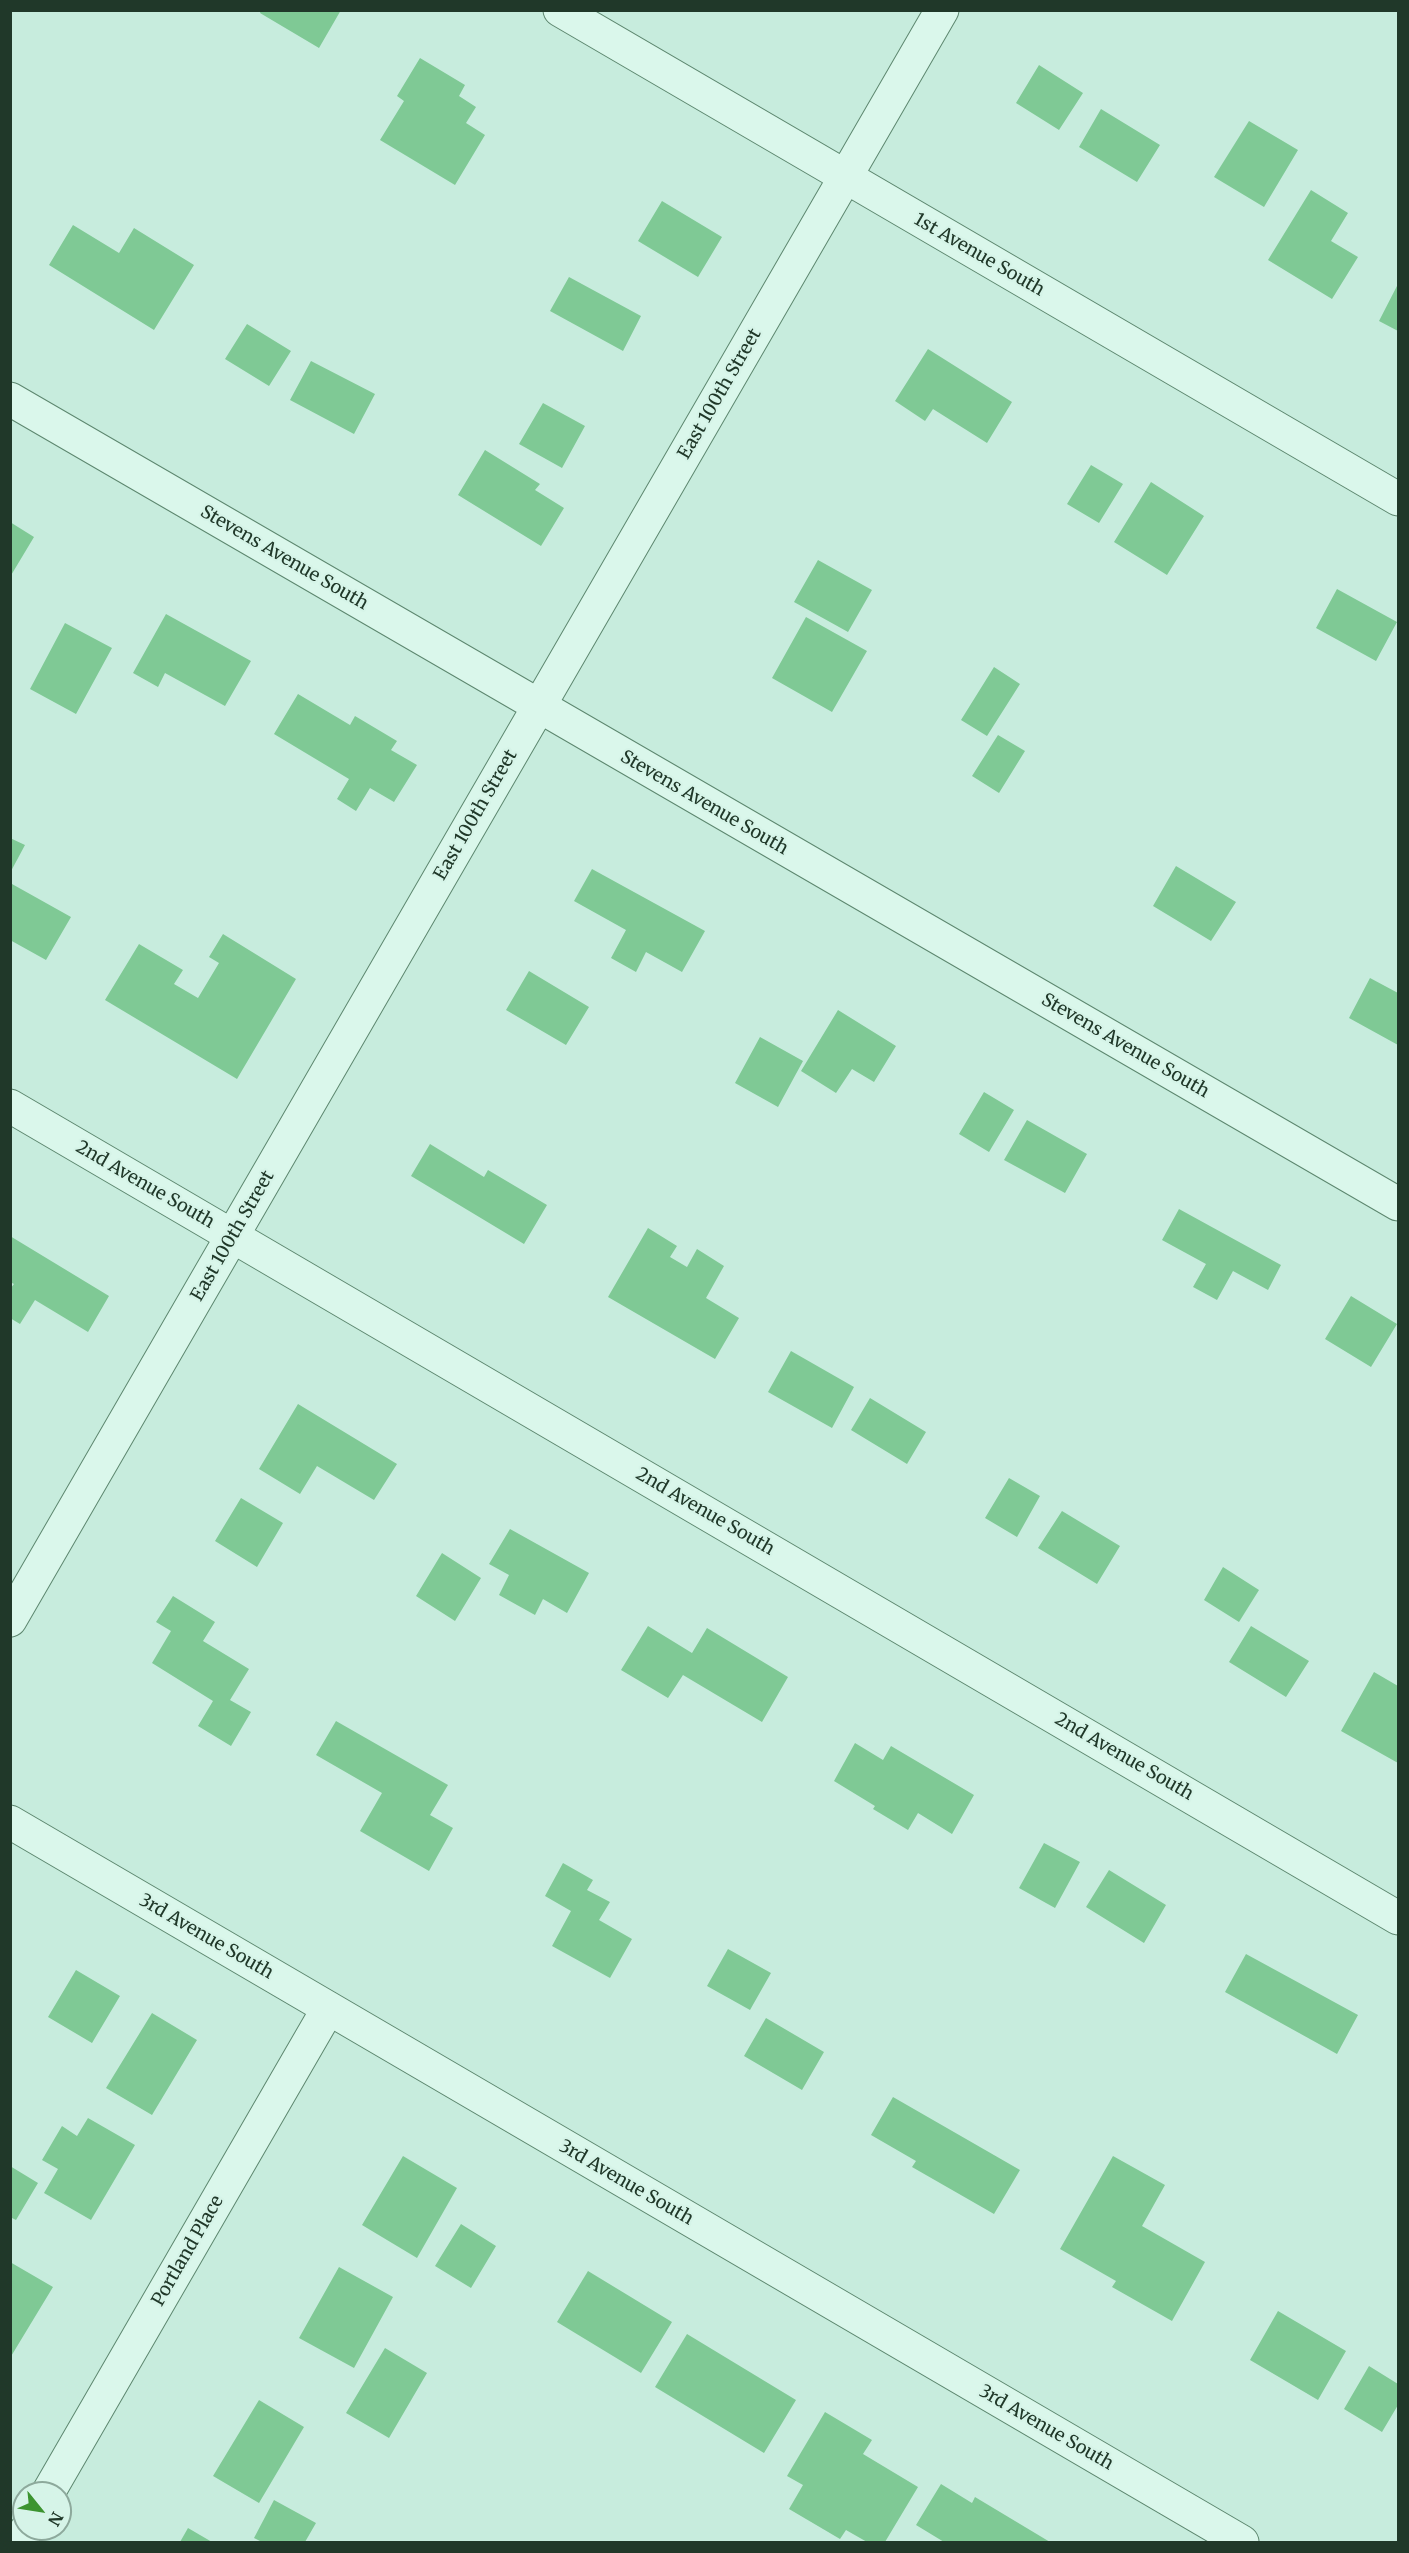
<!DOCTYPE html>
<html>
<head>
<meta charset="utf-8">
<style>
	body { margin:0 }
	#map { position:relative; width:1409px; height:2553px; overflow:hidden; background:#c7ecdd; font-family:Merriweather,serif }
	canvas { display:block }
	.frame { position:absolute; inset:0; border:12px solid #203829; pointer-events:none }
	.north { position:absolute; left:12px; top:2481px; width:60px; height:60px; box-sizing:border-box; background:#d6f4e8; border:2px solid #8da99c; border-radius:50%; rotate:120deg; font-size:16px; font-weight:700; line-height:24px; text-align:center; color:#203829 }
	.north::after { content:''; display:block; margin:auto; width:21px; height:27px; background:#3c9430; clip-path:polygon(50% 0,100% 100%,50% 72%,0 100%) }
</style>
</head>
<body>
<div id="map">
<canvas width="1409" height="2553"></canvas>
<div class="frame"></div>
<div class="north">N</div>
</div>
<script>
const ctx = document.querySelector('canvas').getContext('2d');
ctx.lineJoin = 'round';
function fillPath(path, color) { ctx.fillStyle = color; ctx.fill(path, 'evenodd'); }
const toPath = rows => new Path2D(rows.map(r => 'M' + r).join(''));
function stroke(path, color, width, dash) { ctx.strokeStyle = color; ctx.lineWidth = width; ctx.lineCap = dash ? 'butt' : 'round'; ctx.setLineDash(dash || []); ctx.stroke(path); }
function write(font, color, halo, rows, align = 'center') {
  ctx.font = font + ' Merriweather,serif'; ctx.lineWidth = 4.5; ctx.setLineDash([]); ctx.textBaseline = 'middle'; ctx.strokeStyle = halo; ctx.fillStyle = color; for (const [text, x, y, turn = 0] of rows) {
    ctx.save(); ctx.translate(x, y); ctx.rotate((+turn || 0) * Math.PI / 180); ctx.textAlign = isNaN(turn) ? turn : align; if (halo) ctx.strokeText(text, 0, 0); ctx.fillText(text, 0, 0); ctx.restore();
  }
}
fillPath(toPath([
	[261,10,341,10,319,48,260,13],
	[420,58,465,85,459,96,476,107,466,123,485,135,455,185,380,140,404,101,397,96],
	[1039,65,1083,93,1059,130,1016,103],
	[1101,109,1160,145,1137,182,1079,147],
	[1249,121,1298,150,1264,207,1214,177],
	[1311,190,1348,213,1331,241,1358,257,1332,299,1268,260],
	[662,201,722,237,698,277,638,241],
	[73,225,119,253,134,228,194,265,154,330,49,265],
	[569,277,641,316,623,351,550,311],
	[1398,284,1398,331,1379,321],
	[247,324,291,351,269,386,225,359],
	[928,349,1012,402,987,443,933,409,925,421,895,401],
	[311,361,375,394,354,434,290,400],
	[543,403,585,426,562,468,519,444],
	[485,450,540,484,535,490,564,508,541,546,458,495],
	[1091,465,1123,484,1099,523,1067,504],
	[1151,482,1204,516,1167,575,1114,542],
	[10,522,34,537,10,577],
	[818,560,872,590,848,632,794,602],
	[1337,589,1397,622,1376,661,1316,628],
	[166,614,251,661,225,706,165,673,158,687,133,673],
	[806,617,867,651,832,712,772,678],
	[65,623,112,648,76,714,30,689],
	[994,667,1020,684,987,736,961,720],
	[298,694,350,725,355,716,397,741,391,750,417,765,394,802,370,788,356,811,337,799,349,779,274,734],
	[998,735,1025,751,999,793,972,776],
	[10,838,25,845,10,873],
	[1176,866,1236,902,1211,941,1153,906],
	[592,869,705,931,682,972,646,952,636,972,611,958,626,930,574,901],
	[12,884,71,917,46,960,10,940],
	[223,934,296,979,237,1079,105,1000,139,944,183,970,174,984,198,998,219,963,209,957],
	[529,971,589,1007,566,1045,506,1010],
	[1370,978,1398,993,1398,1045,1349,1018],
	[838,1010,896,1046,874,1082,852,1069,836,1093,801,1071],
	[760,1037,803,1061,778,1107,735,1083],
	[984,1092,1014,1110,989,1152,959,1134],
	[1027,1120,1087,1154,1065,1193,1004,1160],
	[430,1144,484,1177,488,1170,547,1205,524,1244,411,1176],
	[1179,1209,1281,1265,1268,1290,1233,1271,1217,1300,1193,1287,1206,1264,1162,1240],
	[648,1228,677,1246,670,1257,687,1267,697,1249,724,1266,706,1298,739,1318,715,1359,608,1297],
	[10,1236,109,1296,88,1332,35,1300,20,1324,10,1318,10,1289,14,1284,10,1282],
	[1351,1296,1397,1324,1371,1367,1325,1339],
	[791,1351,854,1387,832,1428,768,1392],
	[870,1398,926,1432,907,1464,851,1430],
	[298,1404,397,1464,374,1500,317,1466,300,1494,259,1469],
	[1009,1478,1040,1496,1017,1537,985,1518],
	[241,1498,283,1523,257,1567,215,1541],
	[1062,1511,1120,1546,1097,1584,1038,1548],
	[510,1529,589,1573,567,1613,543,1599,535,1615,499,1595,509,1575,489,1564],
	[442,1553,481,1578,455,1621,416,1596],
	[1223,1567,1259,1590,1239,1622,1204,1600],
	[173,1596,215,1622,203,1641,249,1669,230,1700,251,1712,231,1746,198,1726,213,1701,152,1663,171,1631,156,1622],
	[648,1626,692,1653,707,1628,788,1677,762,1722,683,1675,668,1698,621,1670],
	[1251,1626,1309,1661,1286,1697,1229,1662],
	[1374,1672,1398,1686,1398,1763,1341,1731],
	[336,1721,448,1785,430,1815,453,1828,429,1871,360,1831,382,1793,316,1755],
	[855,1743,883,1760,891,1746,974,1795,952,1834,918,1813,908,1830,873,1809,875,1806,834,1781],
	[1044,1843,1080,1862,1055,1908,1019,1888],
	[563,1863,593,1880,587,1890,610,1902,599,1920,632,1939,610,1978,552,1946,571,1911,545,1896],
	[1109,1870,1166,1905,1144,1943,1086,1907],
	[728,1949,771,1973,750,2010,707,1986],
	[1246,1954,1358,2015,1337,2054,1225,1992],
	[76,1970,120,1996,92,2043,48,2017],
	[152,2013,197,2040,152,2115,106,2088],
	[766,2018,824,2052,802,2090,744,2056],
	[893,2097,1020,2170,994,2214,912,2167,916,2161,871,2135],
	[88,2118,135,2145,91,2220,44,2193,58,2169,42,2160,62,2126,77,2136],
	[403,2156,457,2188,417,2258,362,2225],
	[1113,2156,1165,2185,1142,2226,1205,2262,1172,2321,1112,2287,1116,2281,1060,2249],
	[10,2166,38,2183,16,2220,10,2217],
	[461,2224,496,2246,471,2288,435,2266],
	[10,2262,53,2287,10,2358],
	[339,2267,393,2297,354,2368,299,2338],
	[588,2271,672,2322,641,2373,557,2322],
	[1278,2311,1346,2351,1318,2400,1250,2360],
	[687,2334,796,2400,764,2453,655,2387],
	[385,2348,427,2373,389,2438,346,2413],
	[1369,2366,1398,2384,1398,2405,1382,2432,1344,2409],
	[259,2400,304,2427,259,2503,213,2476],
	[825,2412,872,2440,863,2454,918,2487,885,2542,867,2542,846,2530,840,2539,789,2509,803,2485,787,2476],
	[941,2484,972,2503,975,2497,1050,2542,944,2542,916,2525],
	[274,2500,316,2523,305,2542,262,2542,254,2538],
	[188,2528,212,2542,180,2542]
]), '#7fc995');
const street = toPath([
	[560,10,1398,499],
	[10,399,1398,1204],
	[10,1106,1398,1918],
	[10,1620,942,10],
	[10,1822,1242,2542],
	[48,2493,328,2009],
	[19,2542,27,2529]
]);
stroke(street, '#5d876f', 35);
stroke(street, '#daf7eb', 33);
write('18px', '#203829', '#d6f4e8', [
	["1st Avenue South",979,255,30],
	["East 100th Street",720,394,-60],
	["Stevens Avenue South",284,558,30],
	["Stevens Avenue South",704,803,30],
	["East 100th Street",476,815,-60],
	["Stevens Avenue South",1125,1046,30],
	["2nd Avenue South",145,1185,30],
	["East 100th Street",233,1236,-60],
	["2nd Avenue South",705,1512,30],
	["2nd Avenue South",1124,1757,30],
	["3rd Avenue South",206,1937,30],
	["3rd Avenue South",626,2183,30],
	["Portland Place",188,2251,-60],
	["3rd Avenue South",1046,2428,30]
]);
</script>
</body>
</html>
